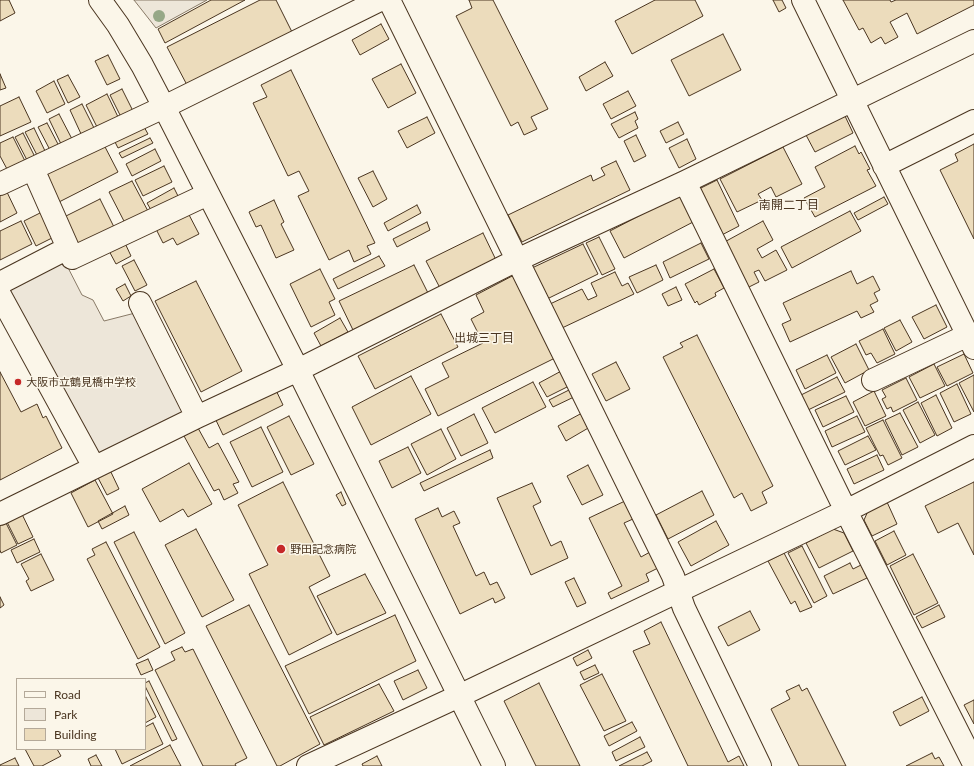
<!DOCTYPE html>
<html>
<head>
<meta charset="utf-8">
<style>
	body { margin:0 }
	#map { position:relative; width:974px; height:766px; overflow:hidden; background:#fbf6e9; font-family:Lato,sans-serif }
	canvas { display:block }
	.legend { position:absolute; left:16px; top:678px; width:130px; height:72px; box-sizing:border-box; background:#fbf6e9; border:1px solid #b4a999; margin:0; padding:5px 7px; list-style:none; font-size:12px; color:#4a3520 }
	.legend li { display:flex; align-items:center; gap:8px; height:20px }
	.legend b { width:20px; border:1px solid #b4a999 }
</style>
</head>
<body>
<div id="map">
<canvas width="974" height="766"></canvas>
<ul class="legend">
<li><b style="height:5px;background:#fbf6e9"></b>Road</li>
<li><b style="height:11px;background:#ede6d9"></b>Park</li>
<li><b style="height:11px;background:#ecdcbc"></b>Building</li>
</ul>
</div>
<script>
const ctx = document.querySelector('canvas').getContext('2d');
ctx.lineJoin = 'round';
function fillPath(path, color) { ctx.fillStyle = color; ctx.fill(path, 'evenodd'); }
const toPath = rows => new Path2D(rows.map(r => 'M' + r).join(''));
function stroke(path, color, width, dash) { ctx.strokeStyle = color; ctx.lineWidth = width; ctx.lineCap = dash ? 'butt' : 'round'; ctx.setLineDash(dash || []); ctx.stroke(path); }
function write(font, color, halo, rows, align = 'center') {
  ctx.font = font + ' Lato,"Noto Sans JP",sans-serif'; ctx.lineWidth = 3; ctx.setLineDash([]); ctx.textBaseline = 'middle'; ctx.strokeStyle = halo; ctx.fillStyle = color; for (const [text, x, y, turn = 0] of rows) {
    ctx.save(); ctx.translate(x, y); ctx.rotate((+turn || 0) * Math.PI / 180); ctx.textAlign = isNaN(turn) ? turn : align; if (halo) ctx.strokeText(text, 0, 0); ctx.fillText(text, 0, 0); ctx.restore();
  }
}
const green = toPath([
	[134,0,207,0,156,28,134,0],
	[62,256,82,295,93,300,104,321,139,312,191,412,101,456,92,454,4,286,62,256]
]);
fillPath(green, '#ede6d9');
stroke(green, '#887966', 1);
const building = toPath([
	[0,0,9,0,15,13,0,21,0,0],
	[211,0,245,0,165,43,158,29,211,0],
	[260,0,276,0,294,36,187,85,167,47,260,0],
	[469,0,493,0,548,109,531,117,537,129,524,135,518,122,511,126,456,16,472,8,469,0],
	[655,0,695,0,703,16,632,54,615,21,655,0],
	[773,0,782,0,786,8,779,12,773,0],
	[843,0,890,0,891,2,896,0,974,0,974,5,917,34,907,13,890,22,898,37,885,44,881,37,871,43,863,28,859,30,843,0],
	[381,24,389,39,360,55,352,40,381,24],
	[723,34,741,70,689,96,671,60,723,34],
	[108,55,120,79,107,85,95,61,108,55],
	[605,62,613,76,586,91,579,77,605,62],
	[401,64,416,93,388,108,372,79,401,64],
	[291,70,375,243,367,246,371,254,354,262,349,250,329,260,298,196,309,191,299,171,288,176,253,103,267,97,261,85,291,70],
	[0,74,6,88,0,90,0,74],
	[68,75,80,97,68,103,57,80,68,75],
	[54,81,65,104,47,113,36,91,54,81],
	[122,89,133,111,121,117,110,95,122,89],
	[628,91,636,106,611,119,603,104,628,91],
	[107,94,119,119,98,129,86,105,107,94],
	[19,97,31,122,0,136,0,106,19,97],
	[82,104,95,130,82,136,70,110,82,104],
	[635,112,638,119,635,121,638,128,619,138,611,124,635,112],
	[59,114,72,139,61,144,49,119,59,114],
	[845,116,853,133,815,152,806,135,845,116],
	[427,117,435,133,407,148,398,131,427,117],
	[678,122,684,134,666,143,660,131,678,122],
	[47,123,59,146,50,150,38,127,47,123],
	[143,125,148,134,118,148,114,140,143,125],
	[34,128,46,153,38,157,25,132,34,128],
	[23,133,36,159,28,162,15,137,23,133],
	[636,135,646,156,634,162,624,141,636,135],
	[13,137,25,161,7,169,0,156,0,143,13,137],
	[150,138,153,143,122,158,119,153,150,138],
	[687,139,696,159,679,168,669,148,687,139],
	[103,143,118,172,59,202,45,173,103,143],
	[974,144,974,239,940,170,958,161,955,154,974,144],
	[855,146,859,154,861,152,870,169,867,170,876,186,815,217,804,198,825,187,815,167,855,146],
	[783,147,802,184,776,197,771,187,758,194,762,200,737,212,720,179,783,147],
	[155,149,161,161,132,176,126,164,155,149],
	[616,161,630,190,522,242,508,215,591,175,593,181,605,175,601,168,616,161],
	[164,166,172,182,143,196,135,180,164,166],
	[373,171,387,199,373,207,358,178,373,171],
	[717,180,739,226,718,237,695,191,717,180],
	[132,181,149,213,126,225,109,192,132,181],
	[5,188,17,213,0,222,0,191,5,188],
	[174,188,178,196,151,210,147,203,174,188],
	[681,194,695,221,624,258,610,231,681,194],
	[884,197,888,204,858,220,854,213,884,197],
	[100,199,115,229,77,248,62,218,100,199],
	[274,200,284,222,281,224,294,250,276,258,261,225,256,227,249,212,274,200],
	[417,205,421,213,388,231,384,223,417,205],
	[186,209,199,234,177,245,173,238,163,243,154,225,186,209],
	[44,211,56,236,36,246,24,221,44,211],
	[850,211,861,231,792,268,781,247,850,211],
	[21,221,32,244,0,260,0,231,21,221],
	[763,221,773,240,757,249,762,258,776,250,787,270,765,281,759,270,754,272,759,282,743,290,719,245,763,221],
	[427,222,430,230,397,247,393,239,427,222],
	[483,233,496,260,440,288,426,261,483,233],
	[599,237,615,269,602,275,586,243,599,237],
	[124,241,131,256,116,264,108,249,124,241],
	[701,243,709,259,670,278,663,262,701,243],
	[583,244,598,274,547,299,532,268,583,244],
	[379,256,385,266,338,289,333,279,379,256],
	[134,260,147,285,135,291,122,266,134,260],
	[414,265,428,293,353,330,339,301,414,265],
	[656,265,663,280,637,293,629,277,656,265],
	[320,269,335,299,329,302,335,315,311,327,290,284,320,269],
	[714,269,724,288,715,293,716,296,699,305,697,301,695,303,685,284,714,269],
	[851,271,857,284,873,276,880,290,874,293,878,301,870,305,874,312,861,318,857,311,790,342,782,324,791,320,783,303,851,271],
	[615,272,622,286,628,283,634,294,562,328,550,304,582,289,588,300,597,296,591,283,615,272],
	[516,274,557,357,438,416,425,389,449,377,442,363,483,343,471,319,484,312,476,295,516,274],
	[196,281,242,371,201,392,155,301,196,281],
	[125,284,131,296,123,301,116,289,125,284],
	[676,287,682,300,668,306,662,294,676,287],
	[936,305,947,327,924,339,912,317,936,305],
	[441,314,458,347,375,389,358,356,441,314],
	[340,318,348,332,321,346,314,333,340,318],
	[900,320,912,342,896,351,884,328,900,320],
	[883,329,895,354,877,363,871,353,866,355,859,341,883,329],
	[697,335,773,486,762,492,767,503,751,511,742,493,734,498,663,357,683,347,680,343,697,335],
	[856,344,869,370,845,383,831,357,856,344],
	[964,354,973,373,947,386,937,367,964,354],
	[827,355,836,373,805,389,796,370,827,355],
	[616,362,630,389,606,401,592,374,616,362],
	[934,364,945,386,920,398,909,377,934,364],
	[565,369,573,384,547,397,539,383,565,369],
	[0,372,21,412,37,404,43,418,46,416,62,448,0,480,0,372],
	[974,375,974,412,959,383,974,375],
	[411,376,431,414,371,445,352,407,411,376],
	[837,377,845,392,808,410,801,395,837,377],
	[906,378,917,400,893,412,891,407,887,409,882,399,886,397,882,390,906,378],
	[533,382,546,407,495,433,482,408,533,382],
	[957,384,971,414,954,422,940,393,957,384],
	[274,386,283,405,223,435,214,416,274,386],
	[573,388,576,396,553,407,549,400,573,388],
	[874,391,886,416,865,426,853,402,874,391],
	[936,395,952,428,937,436,921,403,936,395],
	[846,396,854,412,823,427,815,410,846,396],
	[918,402,935,435,920,443,903,410,918,402],
	[582,413,590,427,566,441,558,426,582,413],
	[900,413,918,447,902,455,885,420,900,413],
	[474,414,488,443,461,456,447,428,474,414],
	[289,416,314,464,291,475,267,427,289,416],
	[857,416,865,432,832,447,825,431,857,416],
	[883,420,902,458,888,465,883,455,880,456,866,428,883,420],
	[261,427,283,472,252,487,230,442,261,427],
	[198,428,209,448,218,443,239,482,233,484,238,493,224,500,219,489,214,491,184,436,198,428],
	[441,429,456,459,427,475,411,444,441,429],
	[868,436,876,450,845,465,838,451,868,436],
	[408,447,421,473,392,488,379,461,408,447],
	[490,450,493,458,424,491,420,483,490,450],
	[877,455,884,470,854,484,847,469,877,455],
	[189,463,212,504,188,517,183,509,160,522,142,489,189,463],
	[588,465,603,495,582,505,567,476,588,465],
	[109,468,119,489,107,495,96,474,109,468],
	[95,480,113,514,88,527,71,493,95,480],
	[283,482,330,576,309,587,332,633,289,655,249,574,268,565,238,505,283,482],
	[974,482,974,555,958,523,938,533,925,506,974,482],
	[532,483,541,502,533,506,551,546,561,541,568,558,531,575,497,498,532,483],
	[702,491,714,515,668,539,656,515,702,491],
	[341,492,346,504,342,506,336,495,341,492],
	[625,501,633,519,624,523,641,557,650,552,658,568,646,574,649,581,611,599,608,593,622,586,589,518,625,501],
	[887,502,897,524,872,536,864,520,868,511,887,502],
	[125,506,129,515,102,529,98,521,125,506],
	[438,508,442,517,454,511,460,523,453,526,476,576,484,572,490,585,497,582,505,598,495,603,493,598,460,614,415,519,438,508],
	[20,510,33,537,18,544,5,518,20,510],
	[4,519,17,545,1,553,0,550,0,521,4,519],
	[716,521,729,545,691,566,678,542,716,521],
	[196,529,234,600,202,617,165,545,196,529],
	[833,529,844,533,853,551,819,568,806,543,833,529],
	[894,531,906,555,887,565,875,541,894,531],
	[134,532,185,633,165,644,114,542,134,532],
	[34,539,40,552,17,563,11,550,34,539],
	[106,542,160,647,138,659,87,559,95,555,92,549,106,542],
	[802,546,827,596,814,603,788,553,802,546],
	[784,553,812,607,800,612,795,601,791,604,768,561,784,553],
	[41,554,54,580,31,591,26,581,29,579,21,564,41,554],
	[913,554,938,603,914,615,890,566,913,554],
	[850,563,853,569,861,565,867,578,833,594,824,576,850,563],
	[365,574,386,613,337,635,317,596,365,574],
	[574,578,586,603,577,607,565,582,574,578],
	[0,597,4,605,0,608,0,597],
	[249,605,320,744,280,766,277,766,206,626,249,605],
	[939,605,945,617,922,628,916,617,939,605],
	[750,611,760,630,728,646,718,627,750,611],
	[395,615,416,661,309,714,285,666,395,615],
	[661,622,728,762,739,756,744,766,688,766,633,651,650,644,644,631,661,622],
	[182,647,185,652,193,649,247,758,235,764,236,766,203,766,155,670,175,660,171,652,182,647],
	[588,650,592,658,577,666,573,658,588,650],
	[148,659,153,670,141,675,136,664,148,659],
	[595,665,599,673,584,680,580,672,595,665],
	[418,670,427,688,403,700,394,681,418,670],
	[602,674,626,721,604,731,580,685,602,674],
	[149,681,177,739,172,741,145,686,145,683,149,681],
	[539,683,580,766,536,766,504,701,539,683],
	[379,684,394,711,324,745,310,717,379,684],
	[799,685,802,691,807,688,846,766,799,766,771,709,790,699,786,691,799,685],
	[145,695,156,717,145,723,145,695],
	[922,697,929,711,900,726,893,712,922,697],
	[974,700,974,724,964,705,974,700],
	[632,722,637,731,609,746,604,736,632,722],
	[153,723,163,744,122,764,115,749,145,749,145,727,153,723],
	[640,737,645,747,616,761,612,752,640,737],
	[170,745,181,766,130,766,170,745],
	[25,749,57,749,61,756,42,766,34,766,25,749],
	[647,752,652,761,642,766,619,766,647,752],
	[932,753,935,759,939,757,944,766,906,766,932,753],
	[96,755,102,766,91,766,88,759,96,755],
	[377,756,382,766,363,766,362,764,377,756],
	[15,758,19,766,0,766,0,765,15,758]
]);
fillPath(building, '#ecdcbc');
stroke(building, '#4a3520', 1);
const minor = toPath([
	[100,0,118,25,142,65,164,107,298,370,494,766],
	[389,0,673,576,684,608,760,766],
	[803,0,974,348],
	[884,166,974,121],
	[33,169,68,248],
	[685,182,846,511,974,764],
	[0,184,164,107,380,0],
	[0,283,68,248,72,258,208,194],
	[0,295,94,467],
	[140,303,197,417],
	[873,380,968,335],
	[0,514,197,417,298,370,517,260,685,182,974,41],
	[308,766,459,696,846,511,974,446]
]);
stroke(minor, '#4a3520', 24);
stroke(minor, '#fbf6e9', 22);
ctx.fillStyle = '#96a887';
for (const [x, y] of [
	[159,16]
]) { ctx.beginPath(); ctx.arc(x, y, 6, 0, 2 * Math.PI); ctx.fill(); }
for (const [x, y, r, color] of [
	[18,382,4,"#c62828"],
	[281,549,5,"#c62828"]
]) { const dot = new Path2D(); dot.arc(x, y, r, 0, 2 * Math.PI); ctx.fillStyle = color; ctx.fill(dot); stroke(dot, '#fbf6e9', 1.5); }
write('11px', '#4a3520', '#fbf6e9', [
	["大阪市立鶴見橋中学校",26,382],
	["野田記念病院",290,549]
], 'left');
write('12px', '#4a3520', '#fbf6e9', [
	["南開二丁目",789,205],
	["出城三丁目",484,338]
]);
</script>
</body>
</html>
